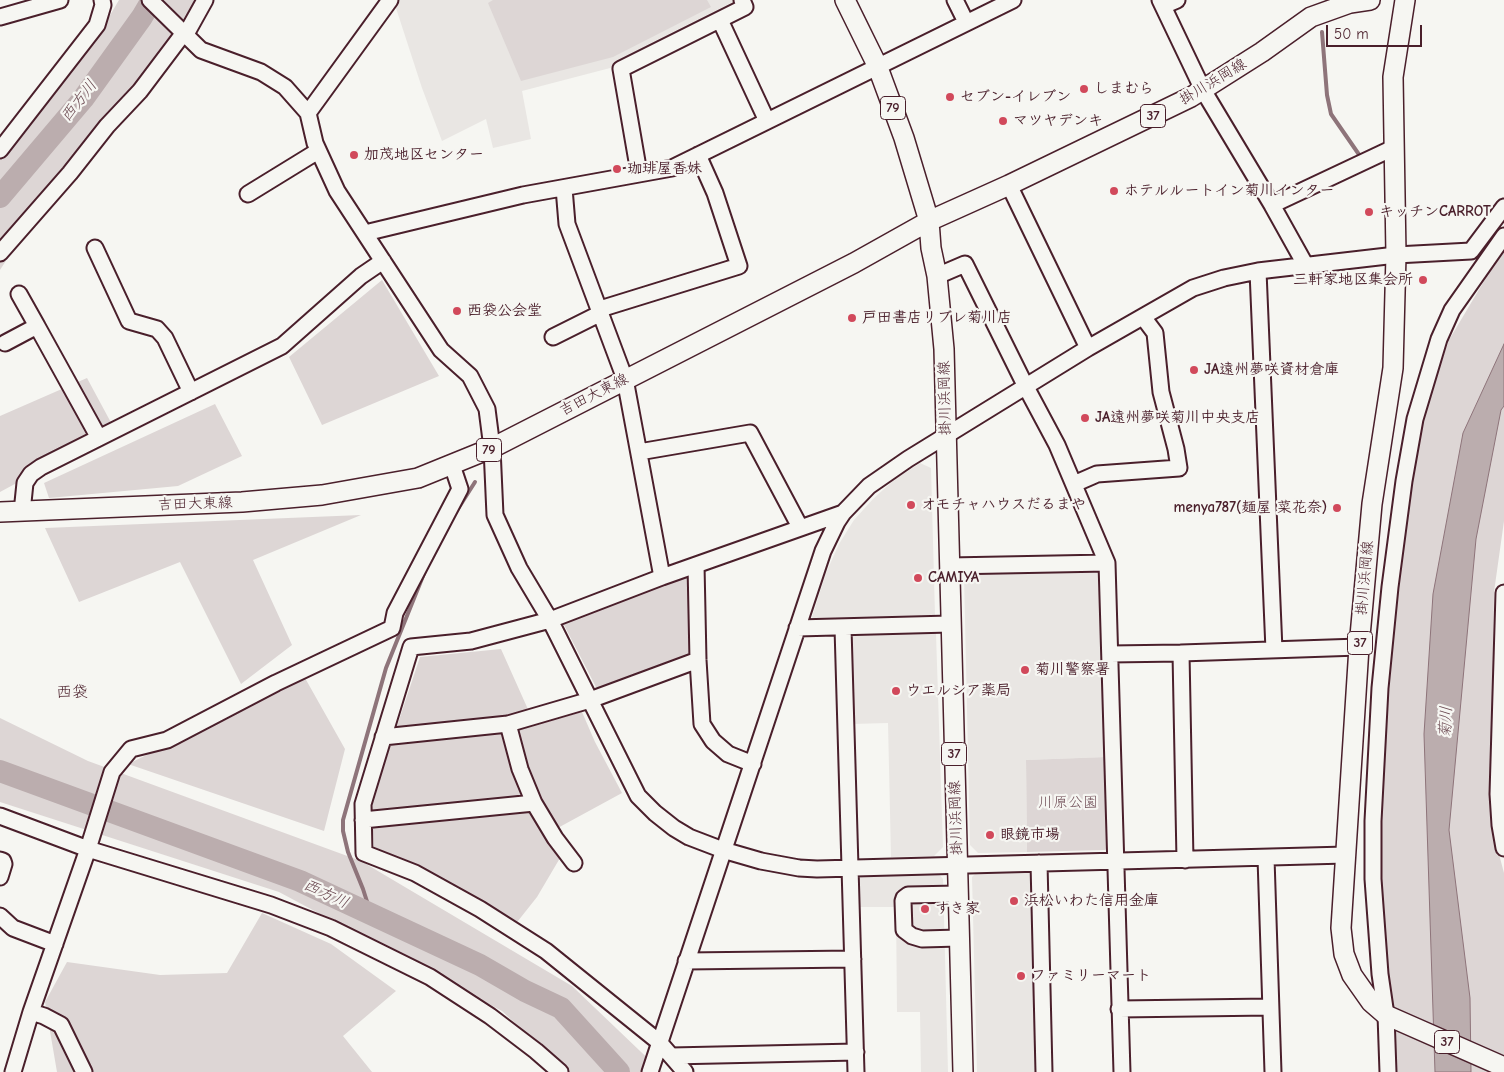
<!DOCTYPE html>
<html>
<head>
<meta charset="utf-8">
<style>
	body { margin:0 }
	#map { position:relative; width:1504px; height:1072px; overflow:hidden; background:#f6f6f2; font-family:"Comic Neue",sans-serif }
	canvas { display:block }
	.scale { position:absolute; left:1326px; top:25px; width:96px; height:22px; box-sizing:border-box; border:2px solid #4a1f2b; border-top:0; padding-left:6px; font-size:15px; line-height:18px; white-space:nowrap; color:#4a1f2b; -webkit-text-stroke:4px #f6f6f2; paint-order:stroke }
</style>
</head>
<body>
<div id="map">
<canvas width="1504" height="1072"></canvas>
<div class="scale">50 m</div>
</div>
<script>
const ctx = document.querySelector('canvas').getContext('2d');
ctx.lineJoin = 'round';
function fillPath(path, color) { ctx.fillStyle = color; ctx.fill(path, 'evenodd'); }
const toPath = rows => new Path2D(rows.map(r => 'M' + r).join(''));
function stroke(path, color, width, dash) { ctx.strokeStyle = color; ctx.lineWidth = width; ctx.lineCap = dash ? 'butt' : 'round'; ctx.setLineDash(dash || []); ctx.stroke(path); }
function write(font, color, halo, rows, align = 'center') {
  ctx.font = font + ' "Comic Neue","Klee One",sans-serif'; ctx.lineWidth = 4.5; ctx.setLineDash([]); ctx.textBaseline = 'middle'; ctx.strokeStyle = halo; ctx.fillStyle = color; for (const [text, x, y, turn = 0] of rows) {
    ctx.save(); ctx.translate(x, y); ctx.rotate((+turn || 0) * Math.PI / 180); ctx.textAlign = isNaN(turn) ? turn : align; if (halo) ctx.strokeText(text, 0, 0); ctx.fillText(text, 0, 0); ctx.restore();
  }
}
fillPath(toPath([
	[400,0,737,0,735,7,614,67,522,91,531,139,493,148,486,119,442,141,422,88,395,5],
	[920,463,931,468,935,615,930,621,817,623,812,617,826,573,839,544,854,520,873,499,894,480],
	[1099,568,1102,573,1106,757,1026,760,1027,852,978,853,970,845,964,575,969,571],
	[931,629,936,634,943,847,934,856,891,857,888,723,852,724,849,636,854,631],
	[979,870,1029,870,1034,874,1040,1072,977,1072,972,877],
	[936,871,943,879,948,1072,921,1072,920,1012,897,1012,896,907,858,907,857,877,861,873]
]), '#e9e6e3');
fillPath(toPath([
	[119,0,205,0,56,183,0,270,0,160,109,17],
	[493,0,707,0,711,7,613,57,521,81,488,3],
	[1504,251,1504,521,1494,592,1491,824,1504,873,1504,1072,1396,1072,1381,924,1380,795,1401,550,1418,431,1449,340,1496,261],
	[382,280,439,376,322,425,289,357],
	[87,378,115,430,0,492,0,416],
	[215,404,242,456,178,486,49,498,44,483],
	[361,515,253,560,292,645,241,684,180,562,79,602,45,528],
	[687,574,692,577,691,657,601,689,596,687,564,625,565,618],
	[501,649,535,725,582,712,595,742,622,793,554,830,560,858,537,897,514,926,374,847,371,804,420,657],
	[305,678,345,749,324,831,128,764],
	[0,718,88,761,361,861,572,986,662,1072,567,1072,502,1011,279,892,0,802],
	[1106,757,1110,846,1105,850,1027,852,1026,760],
	[262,913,331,944,396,991,343,1036,372,1072,57,1072,45,1002,67,962,160,975,227,973]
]), '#ddd6d5');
const water = toPath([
	[1504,344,1504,406,1501,410,1476,539,1449,830,1470,998,1471,1072,1435,1072,1424,734,1433,594,1463,433,1504,344]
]);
fillPath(water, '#bbadae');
stroke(water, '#8e747a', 1);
stroke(toPath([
	[1322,32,1327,95,1331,114,1360,156],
	[456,512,475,482],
	[371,914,363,889,348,852,343,831,343,820,386,668,425,571]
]), '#8e747a', 4);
stroke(toPath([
	[0,197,83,99,142,17,152,0],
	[0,771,300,881,480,965,525,991,561,1008,619,1072]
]), '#bbadae', 22);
const minor = toPath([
	[150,0,201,50,261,72,285,87,308,113,315,143,337,191,441,350,470,376,487,409,492,448,495,515,519,568,550,620,638,796,655,813,674,828,689,837,723,850,761,861,799,868,817,869,1346,855],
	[955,0,966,22],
	[1160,0,1203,90,1272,205,1306,266],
	[1163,6,1177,0],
	[0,17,60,0],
	[720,20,767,121],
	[185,36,205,0],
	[308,113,390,0],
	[0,150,97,25,103,5,102,0],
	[639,173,621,69,745,7,742,0],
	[1009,185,1088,348],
	[564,188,567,224,625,379,662,577],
	[248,194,318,151],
	[1272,205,1393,148],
	[365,233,523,195,672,168,1013,0],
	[95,248,129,321,157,329,165,338,191,392],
	[0,253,70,173,107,126,140,91,183,34],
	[1258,271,1274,650],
	[937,276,965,264,1026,387,1057,445,1107,563,1122,1072],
	[19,294,37,326],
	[600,309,739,266,715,193,698,155],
	[553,337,601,313],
	[5,343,37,326,99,438],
	[639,452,750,433,800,527],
	[1074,484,1097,474,1179,468,1176,449,1161,392,1155,333,1143,317],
	[22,512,25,483,31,474,41,467,282,346,361,276,383,261],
	[696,565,698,660,702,724,713,741,728,754,753,764],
	[949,566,1107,563],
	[1504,593,1498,794,1500,825,1504,848],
	[797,628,950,624],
	[843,628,856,1072],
	[1181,653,1185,860],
	[1110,654,1181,653,1359,647],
	[508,724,520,769,534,803,555,838,574,863],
	[383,737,508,724,590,700,698,660],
	[0,816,88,849,271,905,331,928,430,977,490,1016,536,1051,560,1072],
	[363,820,534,803],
	[1266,858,1273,1072],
	[0,860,3,861,4,864,0,877],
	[1039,863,1044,1072],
	[958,894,908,895,904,898,903,901,904,930,912,936,922,939,959,938],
	[0,916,13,928,55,944],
	[686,961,853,959],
	[1119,1009,1270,1007],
	[671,1056,856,1052],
	[13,1072,31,1012],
	[84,1072,61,1025,44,1016,31,1012,88,849,112,772,131,749,167,740,276,683,392,628,395,613,460,489,452,465],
	[650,1072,823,551,837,522,843,513,869,486,908,459,1088,348,1193,288,1224,278,1258,271,1396,255,1471,251,1504,207],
	[685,1072,659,1042,546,951,480,909,415,873,364,853,363,804,411,647,471,641,550,620,662,577,843,513],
	[1388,1072,1386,1015,1380,974,1373,879,1373,821,1380,688,1390,587,1404,481,1415,419,1439,339,1452,310,1504,236]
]);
const major = toPath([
	[845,0,877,65,904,138,929,221,931,248,937,276,944,349,963,1072],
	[1405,0,1393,77,1396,255,1393,368,1372,504,1359,647,1341,928,1344,954,1352,975,1371,1002,1386,1015,1504,1067],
	[0,512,242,502,322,495,418,478,492,448,854,263,929,221,1009,185,1191,97,1262,52,1311,17,1350,3,1370,0]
]);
stroke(minor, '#4a1f2b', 19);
stroke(major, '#4a1f2b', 22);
stroke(minor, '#f6f6f2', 15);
stroke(major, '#f6f6f2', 19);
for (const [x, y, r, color] of [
	[1084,89,5,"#d1495b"],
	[950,97,5,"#d1495b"],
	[1003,121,5,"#d1495b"],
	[354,155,5,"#d1495b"],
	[617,169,5,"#d1495b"],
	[1114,191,5,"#d1495b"],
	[1369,212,5,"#d1495b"],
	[1423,280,5,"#d1495b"],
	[457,311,5,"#d1495b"],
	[852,318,5,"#d1495b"],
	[1194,370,5,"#d1495b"],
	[1085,418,5,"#d1495b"],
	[911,505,5,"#d1495b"],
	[1337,508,5,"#d1495b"],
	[918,578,5,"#d1495b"],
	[1025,670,5,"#d1495b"],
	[896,691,5,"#d1495b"],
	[990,835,5,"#d1495b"],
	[1014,901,5,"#d1495b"],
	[925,909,5,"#d1495b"],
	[1021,976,5,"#d1495b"]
]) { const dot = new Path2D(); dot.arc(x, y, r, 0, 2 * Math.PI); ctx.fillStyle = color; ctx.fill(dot); stroke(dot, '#f6f6f2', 2); }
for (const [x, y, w] of [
	[893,108,25],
	[1153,116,25],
	[489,450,25],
	[1360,643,25],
	[954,754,25],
	[1447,1042,25]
]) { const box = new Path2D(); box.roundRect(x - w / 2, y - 11.5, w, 23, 4); ctx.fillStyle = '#f6f6f2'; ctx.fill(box); stroke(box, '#4a1f2b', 1); }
write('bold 14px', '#4a1f2b', null, [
	["79",893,108],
	["37",1153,116],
	["79",489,450],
	["37",1360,643],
	["37",954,754],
	["37",1447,1042]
]);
write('15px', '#4a1f2b', '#f6f6f2', [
	["掛川浜岡線",1213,82,-31],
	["吉田大東線",594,395,-27],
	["掛川浜岡線",945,398,-91],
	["吉田大東線",195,504,-2],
	["掛川浜岡線",1365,578,-85],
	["掛川浜岡線",956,818,-92]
]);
write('bold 15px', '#4a1f2b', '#f6f6f2', [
	["しまむら",1094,89],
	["セブン-イレブン",960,97],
	["マツヤデンキ",1013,121],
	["加茂地区センター",364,155],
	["珈琲屋香妹",627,169],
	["ホテルルートイン菊川インター",1124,191],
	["キッチンCARROT",1379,212],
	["三軒家地区集会所",1413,280,"right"],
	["西袋公会堂",467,311],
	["戸田書店リブレ菊川店",862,318],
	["JA遠州夢咲資材倉庫",1204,370],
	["JA遠州夢咲菊川中央支店",1095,418],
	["オモチャハウスだるまや",921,505],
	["menya787(麺屋 菜花奈)",1327,508,"right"],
	["CAMIYA",928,578],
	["菊川警察署",1035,670],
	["ウエルシア薬局",906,691],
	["眼鏡市場",1000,835],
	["浜松いわた信用金庫",1024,901],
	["すき家",935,909],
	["ファミリーマート",1031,976]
], 'left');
write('15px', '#6f4d56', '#f6f6f2', [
	["川原公園",1068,803]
]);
write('italic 16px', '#6c4a52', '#f6f6f2', [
	["西方川",79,101,-52],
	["菊川",1446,722,-87],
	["西方川",326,894,25]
]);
write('16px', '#4a1f2b', '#f6f6f2', [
	["西袋",72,692]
]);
</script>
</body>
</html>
